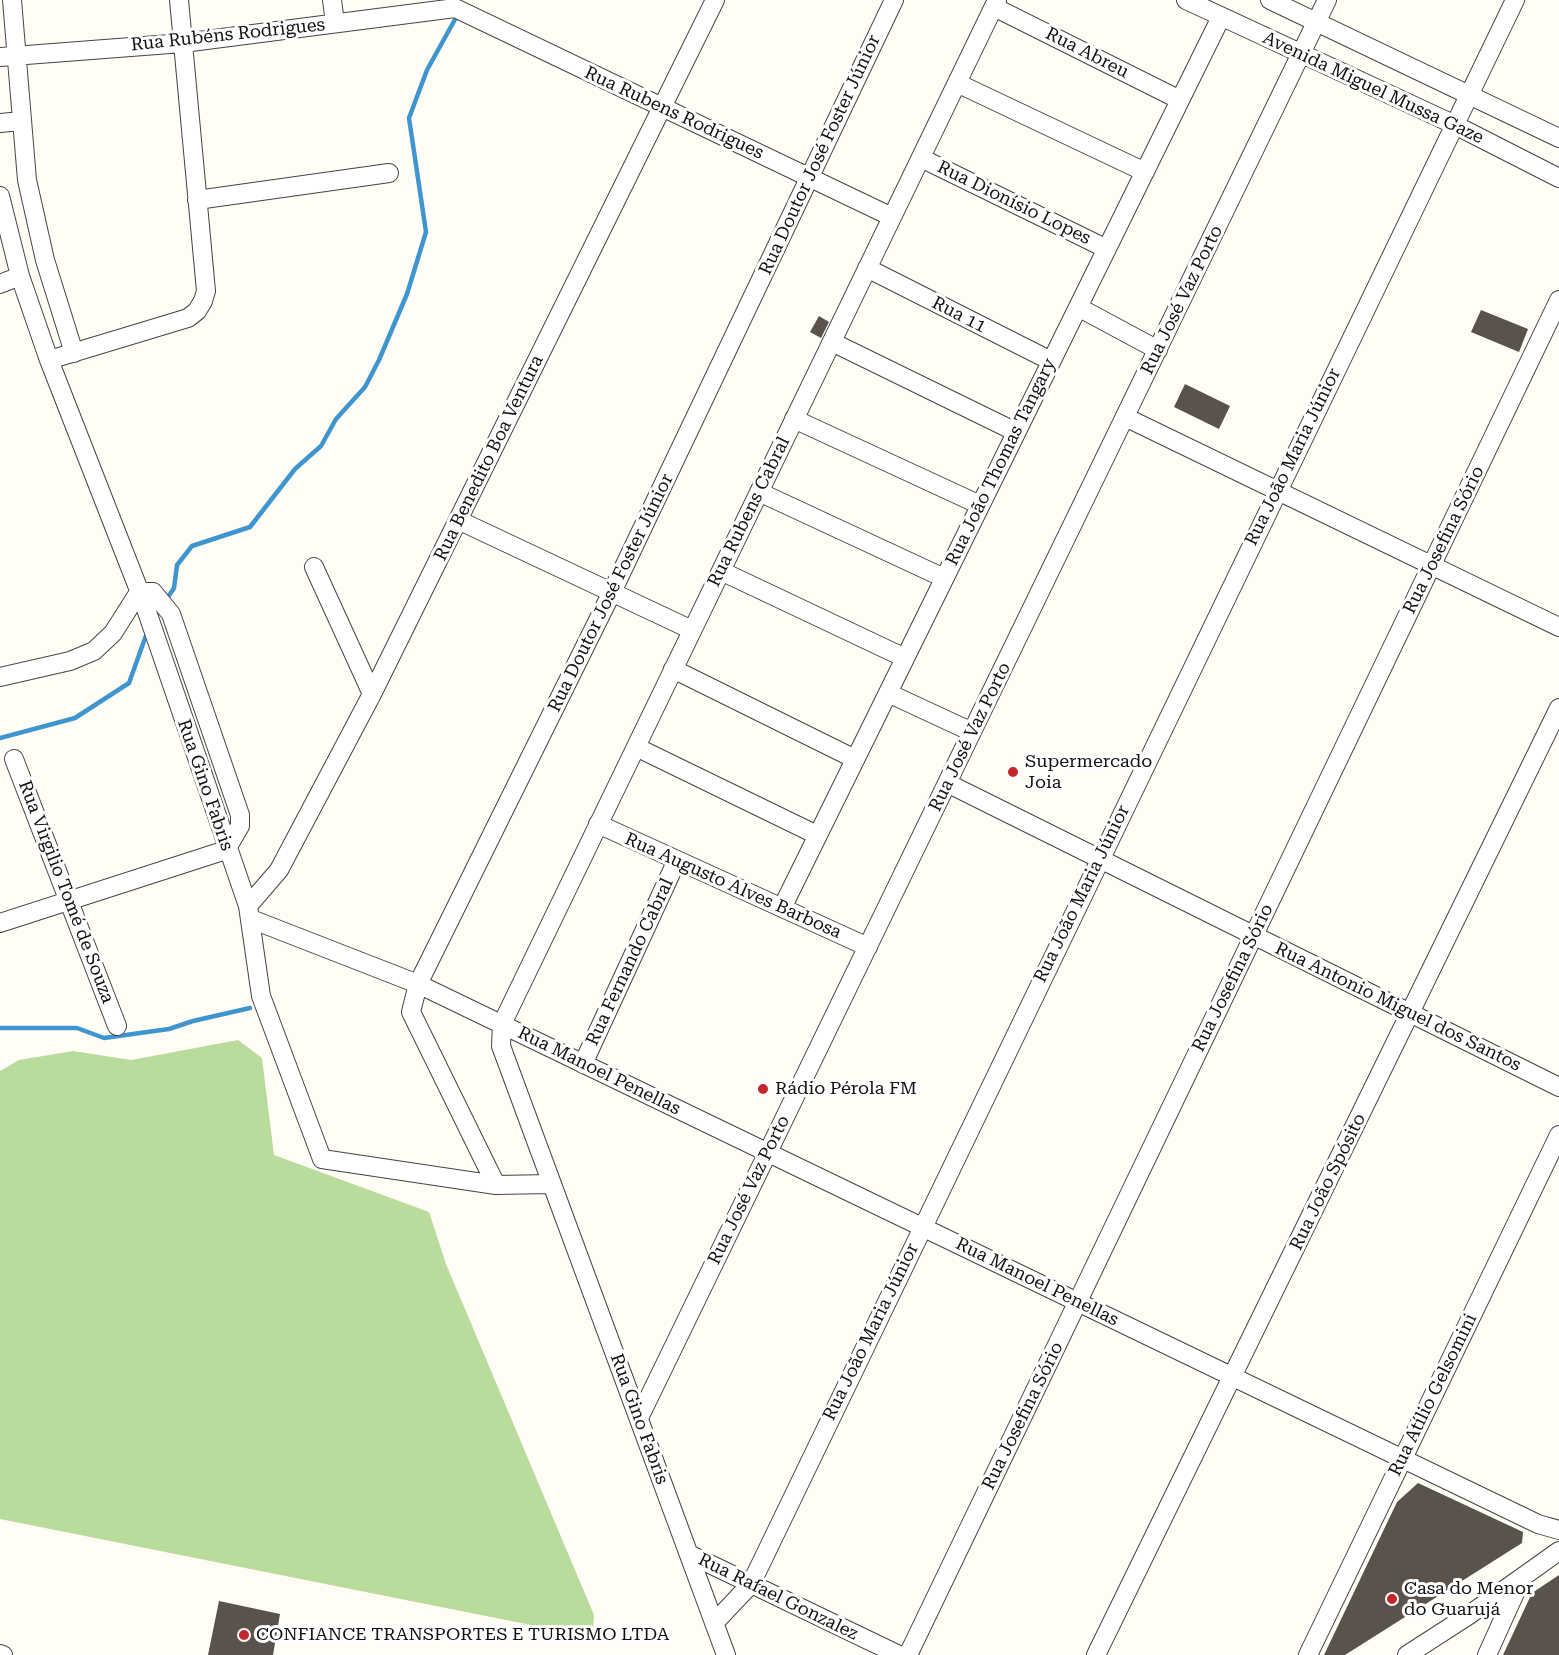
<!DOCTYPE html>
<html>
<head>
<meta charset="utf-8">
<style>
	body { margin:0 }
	canvas { display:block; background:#fffdf5 }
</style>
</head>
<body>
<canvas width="1559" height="1655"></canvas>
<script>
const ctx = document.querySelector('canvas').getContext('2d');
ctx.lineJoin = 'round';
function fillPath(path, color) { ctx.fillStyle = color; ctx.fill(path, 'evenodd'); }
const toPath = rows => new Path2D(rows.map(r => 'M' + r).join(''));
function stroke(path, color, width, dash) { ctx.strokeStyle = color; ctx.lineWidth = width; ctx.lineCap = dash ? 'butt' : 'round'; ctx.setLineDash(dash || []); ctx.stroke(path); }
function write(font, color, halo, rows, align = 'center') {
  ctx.font = font + ' "Roboto Serif",serif'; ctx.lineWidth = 6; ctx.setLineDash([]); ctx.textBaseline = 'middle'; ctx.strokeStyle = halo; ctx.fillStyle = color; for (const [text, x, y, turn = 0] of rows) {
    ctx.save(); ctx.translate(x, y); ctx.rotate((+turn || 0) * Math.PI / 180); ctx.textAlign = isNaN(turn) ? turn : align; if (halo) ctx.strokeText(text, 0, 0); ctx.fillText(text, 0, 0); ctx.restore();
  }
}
fillPath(toPath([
	[238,1040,262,1058,274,1155,429,1212,446,1264,594,1615,593,1631,586,1636,0,1519,0,1071,19,1060,73,1051,131,1060]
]), '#b9dc9c');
stroke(toPath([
	[166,600,174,588,177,565,192,546,250,527,295,469,321,446,336,419,365,387,379,360,407,294,426,232,409,118,427,70,458,14],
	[0,738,75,718,129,683,148,630],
	[0,1028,77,1028,104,1038,169,1029,193,1021,250,1008]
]), '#3f96cf', 4.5);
fillPath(toPath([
	[1481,310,1528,329,1519,352,1471,332],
	[819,316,829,322,821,338,810,332],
	[1185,384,1230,406,1219,429,1174,407],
	[1418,1483,1523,1532,1522,1543,1345,1655,1324,1655,1397,1502],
	[1559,1575,1559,1655,1503,1655,1532,1593],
	[219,1601,280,1614,273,1655,208,1655]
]), '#5a524d');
const minor = toPath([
	[12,0,27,180,45,260,74,353],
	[332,0,335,23],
	[1186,0,1453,124,1559,178],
	[1270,0,1559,138],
	[994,7,1180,100],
	[0,57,183,43,455,8,892,217],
	[957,83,1145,172],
	[0,123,21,121],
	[921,158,1107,249],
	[0,196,20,276,49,360,144,603,248,906,261,996,322,1159,496,1185,551,1184],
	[197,200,389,173],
	[867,268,1051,361],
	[0,284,20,276],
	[1078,307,1158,350],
	[832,342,1016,432],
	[49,360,188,318,197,311,203,301,206,291,179,0],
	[1125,417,1559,627],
	[794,419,980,505],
	[759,492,944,578],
	[458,520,692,630],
	[314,567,372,694],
	[721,571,905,658],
	[673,669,855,759],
	[0,677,70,661,94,651,113,633,139,592,153,592,171,614,240,815,240,826,226,850,0,923],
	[888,693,972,732],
	[636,747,817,835],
	[14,759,117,1026],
	[947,783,1559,1087],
	[598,824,868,947],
	[248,906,279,870,372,694,715,0],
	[782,908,1221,17],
	[251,919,418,984,1538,1524,1559,1530],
	[583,1064,677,860],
	[496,1185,411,1012,418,984,612,592,894,0],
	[639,1418,1327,0],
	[689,1554,899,1655],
	[714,1623,751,1584,1515,0],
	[0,1654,3,1655],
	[726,1655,501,1046,502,1024,997,0],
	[908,1655,1559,300],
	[1096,1655,1559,708],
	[1308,1655,1559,1135],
	[1407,1655,1469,1615,1559,1551],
	[1487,1655,1520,1582]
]);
stroke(minor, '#444', 20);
stroke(minor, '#fff', 18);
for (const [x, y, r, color] of [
	[1013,772,6,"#c4262e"],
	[763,1089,6,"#c4262e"],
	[1392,1599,6,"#c4262e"],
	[244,1635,6,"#c4262e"]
]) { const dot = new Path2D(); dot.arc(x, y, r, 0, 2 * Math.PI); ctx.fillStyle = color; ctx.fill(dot); stroke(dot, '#fff', 2); }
write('18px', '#111', '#fff', [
	["Rua Rubéns Rodrigues",228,35,-6],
	["Rua Abreu",1087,53,27],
	["Avenida Miguel Mussa Gaze",1373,88,25],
	["Rua Rubens Rodrigues",674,113,25],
	["Rua Doutor José Foster Júnior",820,155,-65],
	["Rua Dionísio Lopes",1014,203,26],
	["Rua José Vaz Porto",1182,300,-64],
	["Rua 11",959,315,27],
	["Rua João Maria Júnior",1293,457,-64],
	["Rua Benedito Boa Ventura",489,458,-64],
	["Rua João Thomas Tangary",1001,462,-64],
	["Rua Rubens Cabral",749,512,-64],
	["Rua Josefina Sório",1444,540,-64],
	["Rua Doutor José Foster Júnior",611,593,-64],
	["Rua José Vaz Porto",970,737,-64],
	["Rua Gino Fabris",205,785,71],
	["Rua Augusto Alves Barbosa",733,886,24],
	["Rua Virgilio Tomé de Souza",66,892,69],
	["Rua João Maria Júnior",1082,894,-64],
	["Rua Fernando Cabral",630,962,-65],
	["Rua Josefina Sório",1233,978,-64],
	["Rua Antonio Miguel dos Santos",1398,1007,26],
	["Rua Manoel Penellas",599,1071,26],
	["Rua João Spósito",1328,1182,-64],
	["Rua José Vaz Porto",749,1190,-64],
	["Rua Manoel Penellas",1037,1282,26],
	["Rua João Maria Júnior",871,1332,-64],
	["Rua Atílio Gelsomini",1433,1395,-64],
	["Rua Josefina Sório",1023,1416,-64],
	["Rua Gino Fabris",639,1419,70],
	["Rua Rafael Gonzalez",778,1597,26]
]);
write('18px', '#111', '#fff', [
	["Supermercado",1025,762],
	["Joia",1025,783],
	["Rádio Pérola FM",775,1089],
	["Casa do Menor",1404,1589],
	["do Guarujá",1404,1610],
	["CONFIANCE TRANSPORTES E TURISMO LTDA",256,1635]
], 'left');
</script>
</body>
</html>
